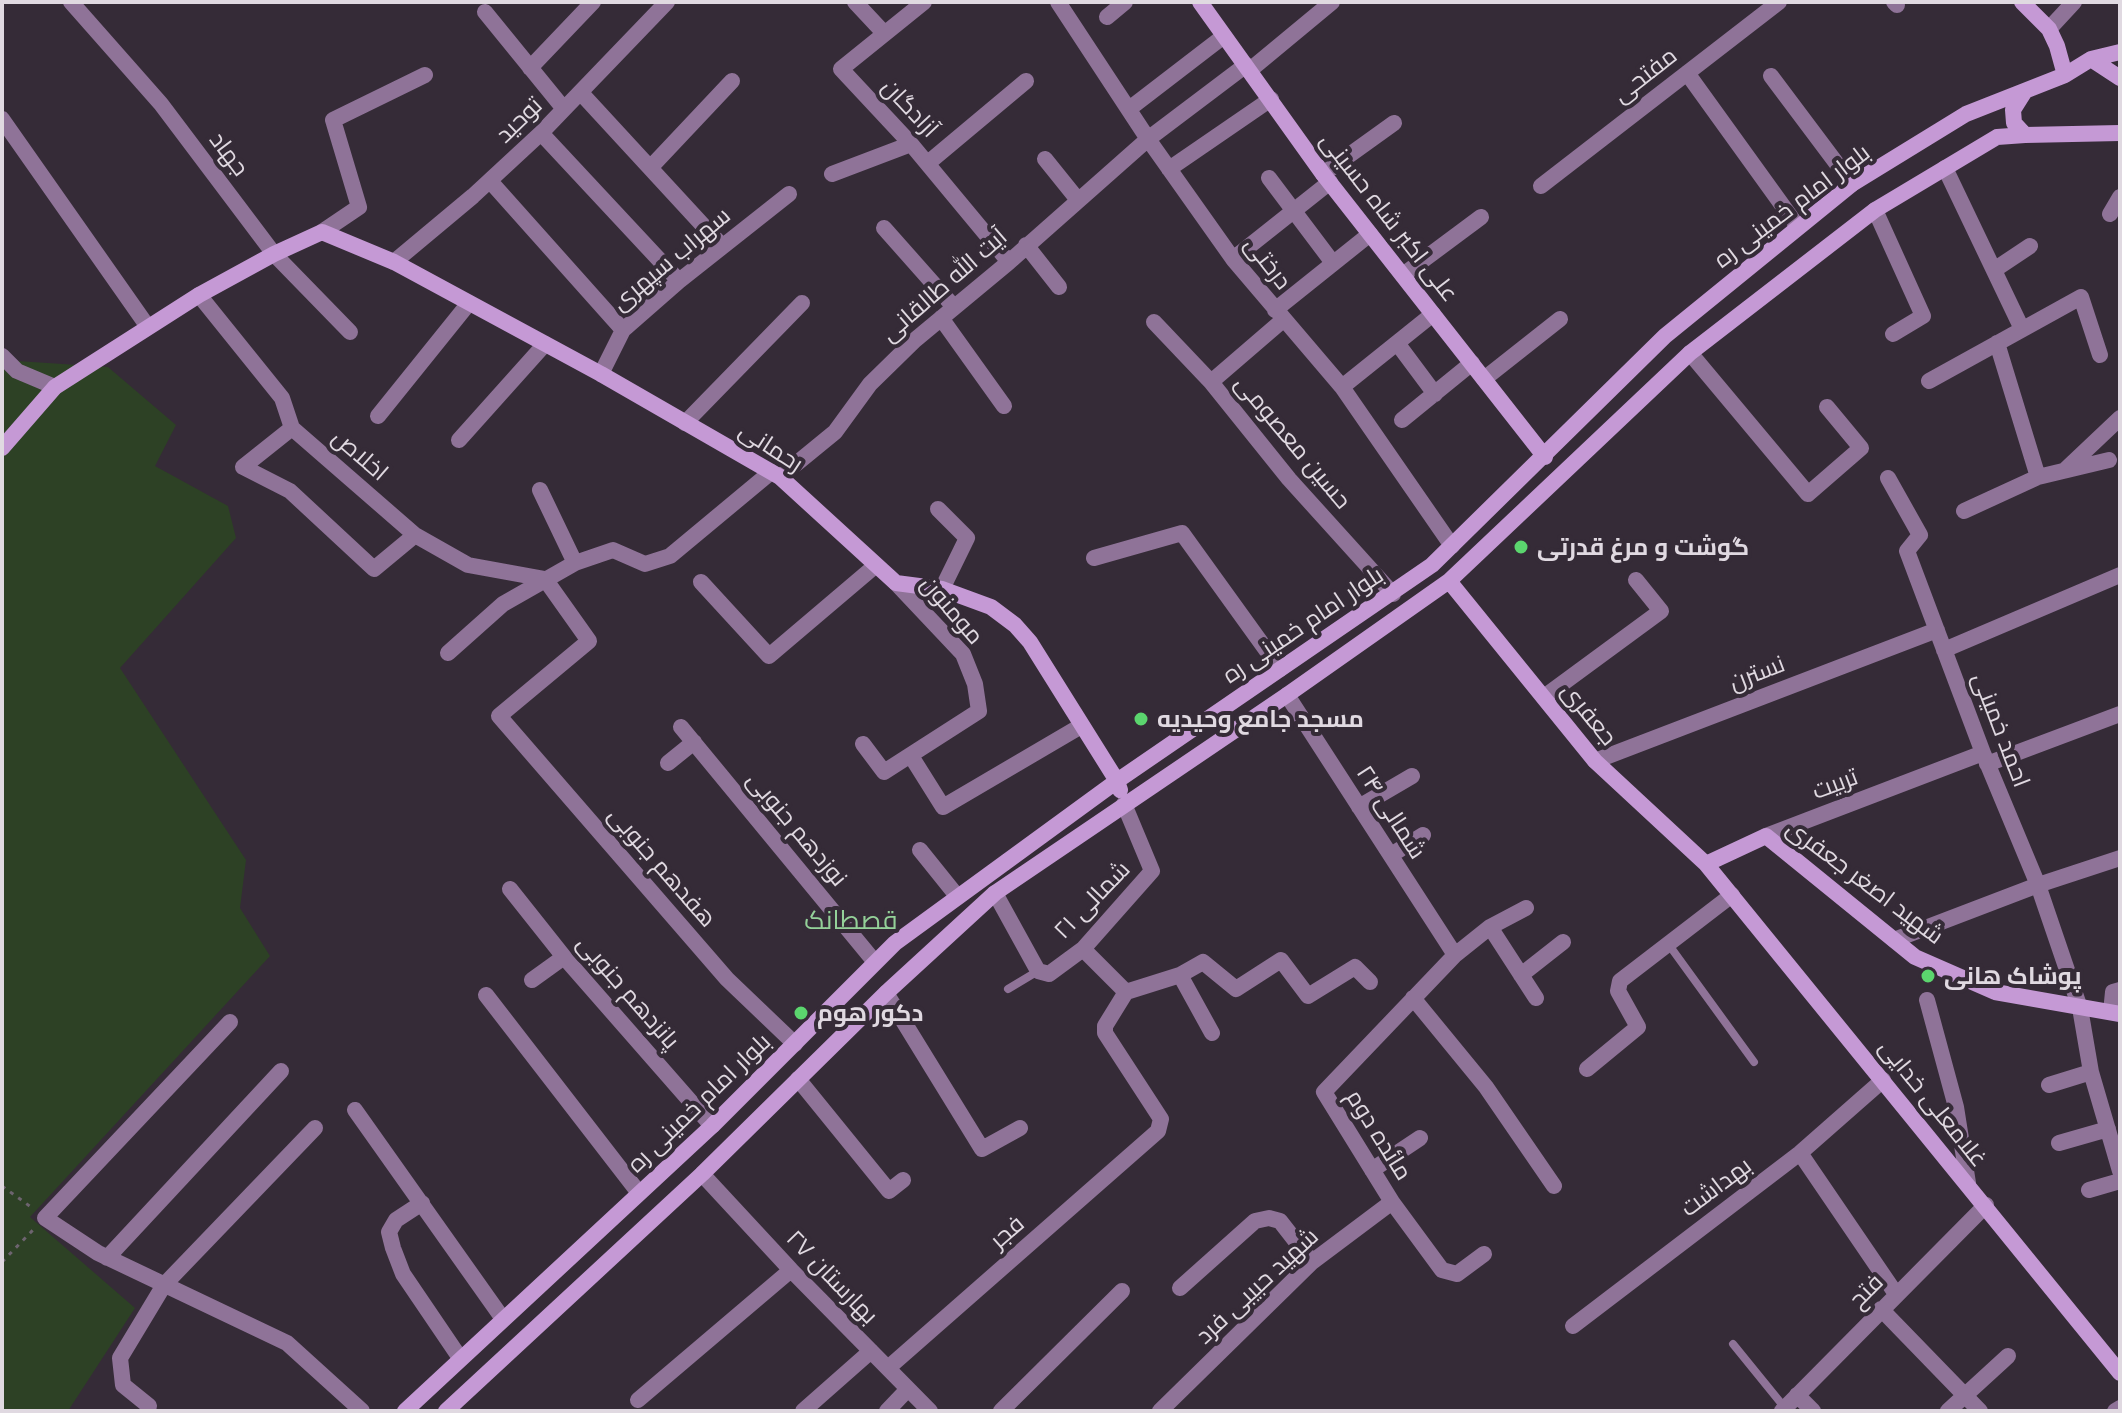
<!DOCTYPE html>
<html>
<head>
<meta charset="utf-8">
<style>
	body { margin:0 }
	#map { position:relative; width:2122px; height:1413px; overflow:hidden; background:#352b37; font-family:Lato,sans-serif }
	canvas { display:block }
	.frame { position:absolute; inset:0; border:4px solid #e0d9e1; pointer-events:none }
</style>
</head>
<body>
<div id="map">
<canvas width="2122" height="1413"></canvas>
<div class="frame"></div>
</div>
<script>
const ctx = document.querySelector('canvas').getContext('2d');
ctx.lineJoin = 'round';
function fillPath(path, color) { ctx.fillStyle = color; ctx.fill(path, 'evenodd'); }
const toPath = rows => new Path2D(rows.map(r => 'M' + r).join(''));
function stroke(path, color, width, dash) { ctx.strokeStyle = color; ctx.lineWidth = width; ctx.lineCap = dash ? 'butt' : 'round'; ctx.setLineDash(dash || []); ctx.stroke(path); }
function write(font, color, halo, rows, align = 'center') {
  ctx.font = font + ' Lato,Cairo,sans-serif'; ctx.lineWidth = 8; ctx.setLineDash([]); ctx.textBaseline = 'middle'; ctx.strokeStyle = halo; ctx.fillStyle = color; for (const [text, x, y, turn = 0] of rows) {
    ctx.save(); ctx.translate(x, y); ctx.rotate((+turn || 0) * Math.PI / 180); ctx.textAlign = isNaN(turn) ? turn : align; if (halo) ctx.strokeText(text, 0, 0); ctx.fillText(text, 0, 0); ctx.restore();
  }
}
fillPath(toPath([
	[2,360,108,367,176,425,155,466,228,506,236,538,120,668,246,860,240,908,270,956,30,1217,135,1308,68,1411,2,1411]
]), '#2d4125');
stroke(toPath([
	[2,1186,31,1207],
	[2,1262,33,1230]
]), '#6d646f', 3, [4, 6]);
stroke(toPath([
	[1669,945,1754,1062],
	[1008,989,1038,971],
	[1733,1344,1785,1408]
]), '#8f7398', 8);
stroke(toPath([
	[71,2,161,104,274,254,350,332],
	[855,2,884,33],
	[924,2,841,69,911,144,1009,262],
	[1058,2,1148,139,1233,259,1342,387,1452,546],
	[1894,2,1897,5],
	[485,12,564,109],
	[1107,17,1125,2],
	[2049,29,2074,2],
	[530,68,593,2],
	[1250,70,1332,2],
	[1687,73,1798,227],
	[1771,76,1852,184],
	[581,93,722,246],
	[1129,109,1224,36],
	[2,119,148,327],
	[541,133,679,281],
	[1045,159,1078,200],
	[928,163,1026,81],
	[650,168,732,81],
	[1945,168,2022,329],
	[1169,169,1271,99],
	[832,174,911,144],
	[1323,174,1394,123],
	[1269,178,1333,263],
	[490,181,623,330],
	[1541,186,1779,2],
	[1875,210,1923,316,1893,334],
	[2110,214,2120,197],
	[884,228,954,307],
	[322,232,359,207,333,120,425,75],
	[1026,245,1059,287],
	[1233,259,1330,182],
	[394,262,473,196,541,133,667,2],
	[1994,270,2030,246],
	[1403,275,1481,217],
	[199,295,282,398,292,428,415,535,468,565,545,579,589,641,499,716,727,979,795,1044],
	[1275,310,1370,234],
	[941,318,1004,406],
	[1154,322,1211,382,1289,479,1393,594],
	[1397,343,1435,394],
	[1997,343,2038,477],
	[1690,353,1808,494,1861,448,1827,407],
	[2,356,17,371,55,387],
	[601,374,623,330,679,281,789,194],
	[1484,379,1560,319],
	[1929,381,2081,297,2100,355],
	[1211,382,1283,320],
	[1342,387,1433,314],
	[378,416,469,303],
	[1402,420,1472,363],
	[685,423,802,303],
	[292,428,243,467,290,491,374,569,415,535],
	[459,440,545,344],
	[2065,470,2120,418],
	[780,477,835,432,870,384,915,340,1009,262,1148,139,1246,65],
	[1888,478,1920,535,1907,551,1983,753,2038,885,2080,1008,2091,1072,2120,1171],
	[540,490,575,563],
	[938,509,967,538,942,589],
	[1964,511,2038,477,2109,460],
	[1094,558,1182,533,1280,669],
	[701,582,769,656,875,566],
	[1944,650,2120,575],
	[448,653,503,604,575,563,613,550,645,564,670,556,771,472],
	[1287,695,1455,955],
	[1544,697,1661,611,1636,580],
	[681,727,874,961],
	[863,744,884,772,979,711,975,684,963,654,896,583],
	[911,756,943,807,1081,726],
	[1595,761,1937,630],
	[668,763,694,742],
	[1987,764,2120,714],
	[1359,807,1412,776],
	[1766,836,1983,753],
	[920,850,957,896],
	[1391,855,1423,835],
	[510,889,564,957,712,1126],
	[995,893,1038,971,1049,974,1083,949,1152,871,1124,804],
	[1490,927,1536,998],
	[1894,940,2038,885,2120,858],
	[1083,949,1126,992,1180,975,1203,962,1236,989,1281,960,1308,996,1355,967,1370,982],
	[1180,975,1212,1033],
	[1521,975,1563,942],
	[532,980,564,957],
	[886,993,982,1149,1020,1128],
	[486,995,639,1193],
	[1413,998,1486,1087,1554,1186],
	[1927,1000,1956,1107,1968,1183],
	[2111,1012,2113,992,2120,990],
	[230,1022,45,1218,98,1253,287,1343,362,1411],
	[1587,1069,1638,1027,1618,991,1620,981,1732,895],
	[798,1079,889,1191,903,1180],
	[2049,1085,2091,1072],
	[355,1110,503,1319],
	[2059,1143,2108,1129],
	[1800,1153,1896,1294],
	[1372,1170,1420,1138],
	[702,1174,791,1270,930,1411],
	[2089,1190,2120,1181],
	[422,1203,396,1220,389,1232,393,1248,403,1274,460,1358],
	[1484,1254,1457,1274,1442,1270,1392,1202,1324,1092,1455,955,1490,927,1526,908],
	[107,1258,281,1071],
	[1180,1288,1255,1221,1269,1218,1280,1221,1312,1262],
	[1881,1309,1980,1411],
	[1573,1326,1800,1153,1883,1080],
	[888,1368,1158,1131,1161,1119,1105,1033,1105,1026,1126,992],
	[1797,1395,1813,1411],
	[638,1400,791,1270],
	[149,1406,123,1385,120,1358,164,1285,315,1128],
	[803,1411,871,1351],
	[887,1411,908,1389],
	[1001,1411,1122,1291],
	[1160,1411,1312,1262,1392,1202],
	[1782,1411,1986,1205],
	[1948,1411,2008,1356],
	[2115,1411,2120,1408]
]), '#8f7398', 16);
stroke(toPath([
	[1200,2,1323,174,1545,457],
	[2022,2,2049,29,2057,46,2065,75],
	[2091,59,2120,52],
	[2025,91,2013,110,2014,123,2025,135,2120,133],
	[2,448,55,387,199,295,274,254,322,232,394,262,601,374,780,477,896,583,942,589,991,607,1015,625,1030,642,1117,781,1120,790],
	[1449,581,1595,761,1706,864,2120,1373],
	[1706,864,1766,836,1915,957,1995,992,2120,1014],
	[405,1411,712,1126,895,943,1117,781,1432,565,1665,336,1852,184,1966,114,2065,75,2091,59,2120,78],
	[446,1411,702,1174,886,993,995,893,1287,695,1449,581,1690,353,1875,210,1997,137,2025,135]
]), '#c599d5', 16);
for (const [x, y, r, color] of [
	[1521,547,8,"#5bd56e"],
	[1141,719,8,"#5bd56e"],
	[1928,976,8,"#5bd56e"],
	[801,1013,8,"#5bd56e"]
]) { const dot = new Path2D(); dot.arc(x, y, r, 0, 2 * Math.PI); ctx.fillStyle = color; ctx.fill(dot); stroke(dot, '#352b37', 3); }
write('24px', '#e0d9e1', '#352b37', [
	["مفتحی",1645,75,-38],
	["آزادگان",910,108,47],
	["توحید",519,120,-44],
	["جهاد",229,154,53],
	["بلوار امام خمینی ره",1792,206,-37],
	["علی اکبر شاه حسینی",1389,217,52],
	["سهراب سپهری",671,259,-40],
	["درختی",1268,263,52],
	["آیت الله طالقانی",944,285,-41],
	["حسین معصومی",1293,442,50],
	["رحمانی",771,447,33],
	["اخلاص",360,455,41],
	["مومنون",952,610,49],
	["بلوار امام خمینی ره",1303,625,-34],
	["نسترن",1757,673,-21],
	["جعفری",1589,714,51],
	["احمد خمینی",2001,730,69],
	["تربیت",1835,784,-21],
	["۲۴ شمالی",1391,812,57],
	["نوزدهم جنوبی",797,829,50],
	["هفدهم جنوبی",662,867,49],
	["شهید اصغر جعفری",1865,882,37],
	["۲۱ شمالی",1092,900,-46],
	["پانزدهم جنوبی",628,992,49],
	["بلوار امام خمینی ره",699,1103,-44],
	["غلامعلی خدایی",1933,1103,51],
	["مائده دوم",1379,1135,58],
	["بهداشت",1716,1187,-37],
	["فجر",1007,1232,-41],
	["بهارستان ۲۷",832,1277,46],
	["شهید حبیبی فرد",1257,1286,-43],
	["فتح",1866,1291,-45]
]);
write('bold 24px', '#e0d9e1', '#352b37', [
	["گوشت و مرغ قدرتی",1537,547],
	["مسجد جامع وحیدیه",1157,719],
	["پوشاک هانی",1944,976],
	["دکور هوم",817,1013]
], 'left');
write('26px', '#94d199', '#352b37', [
	["قصطانک",851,921]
]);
</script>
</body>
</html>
